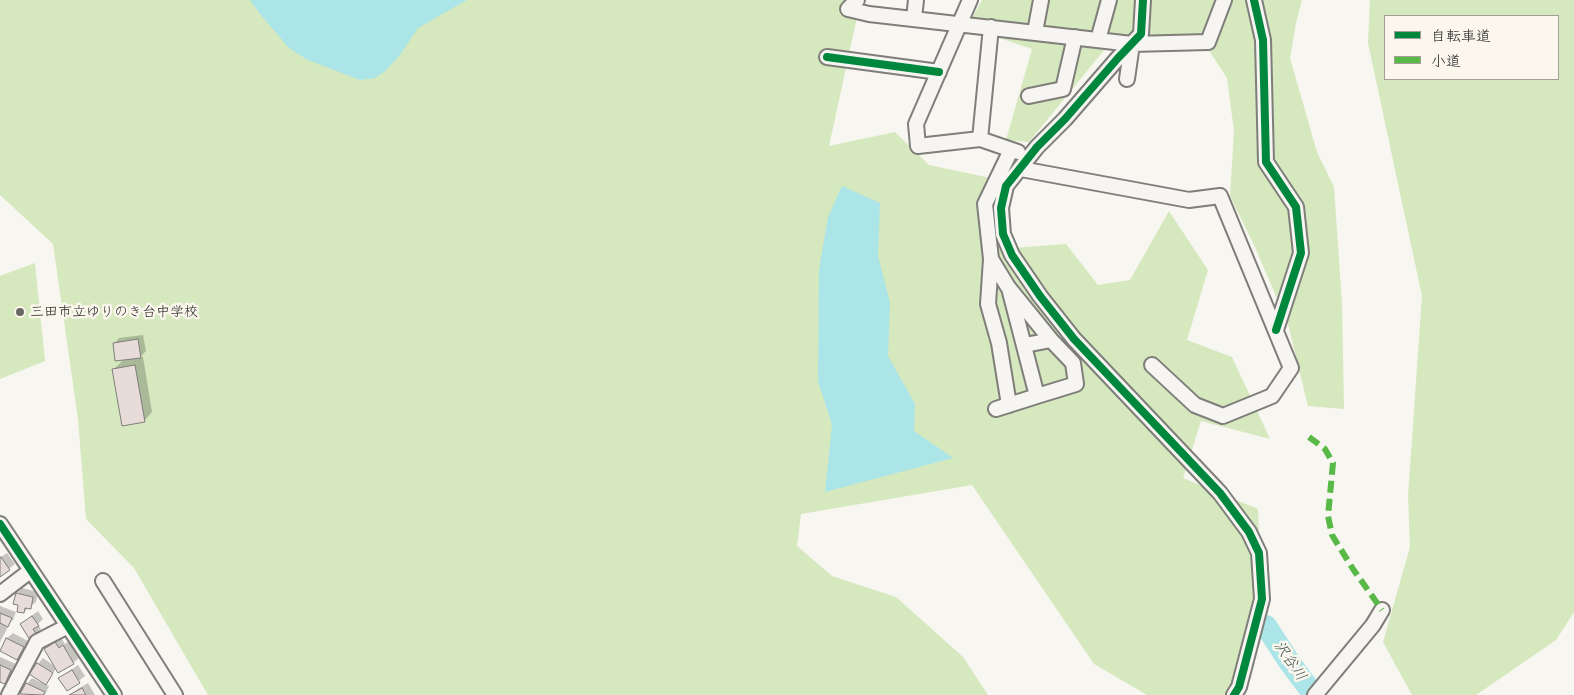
<!DOCTYPE html>
<html>
<head>
<meta charset="utf-8">
<style>
	body { margin:0 }
	#map { position:relative; width:1574px; height:695px; overflow:hidden; background:#f8f6f0; font-family:"Comic Neue","Klee One",sans-serif }
	canvas { display:block }
	.legend { position:absolute; left:1384px; top:15px; width:175px; height:65px; box-sizing:border-box; background:#fbf7ec; border:1px solid #a29f99; margin:0; padding:6px 9px; list-style:none; font-size:15px; color:#1c1c1c }
	.legend li { display:flex; align-items:center; gap:10px; height:25px }
	.legend b { width:25px; border:1px solid #a29f99 }
</style>
</head>
<body>
<div id="map">
<canvas width="1574" height="695"></canvas>
<ul class="legend">
<li><b style="height:6px;background:#00873e"></b>自転車道</li>
<li><b style="height:6px;background:#58b947"></b>小道</li>
</ul>
</div>
<script>
const ctx = document.querySelector('canvas').getContext('2d');
ctx.lineJoin = 'round';
function fillPath(path, color) { ctx.fillStyle = color; ctx.fill(path, 'evenodd'); }
const toPath = rows => new Path2D(rows.map(r => 'M' + r).join(''));
function stroke(path, color, width, dash) { ctx.strokeStyle = color; ctx.lineWidth = width; ctx.lineCap = dash ? 'butt' : 'round'; ctx.setLineDash(dash || []); ctx.stroke(path); }
function write(font, color, halo, rows, align = 'center') {
  ctx.font = font + ' "Comic Neue","Klee One",sans-serif'; ctx.lineWidth = 5; ctx.setLineDash([]); ctx.textBaseline = 'middle'; ctx.strokeStyle = halo; ctx.fillStyle = color; for (const [text, x, y, turn = 0] of rows) {
    ctx.save(); ctx.translate(x, y); ctx.rotate((+turn || 0) * Math.PI / 180); ctx.textAlign = isNaN(turn) ? turn : align; if (halo) ctx.strokeText(text, 0, 0); ctx.fillText(text, 0, 0); ctx.restore();
  }
}
fillPath(toPath([
	[0,0,856,0,856,22,829,146,895,132,929,165,995,179,986,250,1066,244,1098,285,1130,280,1169,211,1208,270,1187,340,1232,357,1270,439,1201,421,1183,478,1258,509,1262,599,1231,695,1147,695,1094,664,972,485,801,514,797,546,832,576,896,597,963,657,988,695,208,695,134,568,86,519,78,419,53,244,0,195],
	[982,0,1302,0,1296,23,1290,58,1317,152,1334,187,1342,304,1344,409,1308,406,1288,324,1254,245,1230,196,1234,131,1227,78,1208,49,1114,38,1029,142,1006,140,1032,49,967,27],
	[1370,0,1574,0,1574,612,1556,640,1476,695,1412,695,1383,642,1410,547,1408,496,1422,296,1368,43],
	[1385,16,1558,16,1558,79,1385,79],
	[35,263,45,361,0,379,0,276]
]), '#d5e8be');
fillPath(toPath([
	[250,0,467,0,418,28,400,55,384,72,375,78,360,80,308,60,289,48,260,14],
	[842,186,880,203,878,256,890,303,888,356,915,404,914,431,953,458,825,492,832,425,818,381,819,270,828,217]
]), '#ace5e8');
fillPath(toPath([
	[143,335,146,351,139,358,143,357,152,412,144,421,114,369,124,359,114,344,119,338],
	[7,553,15,564,0,576,0,558],
	[22,588,38,592,36,602,24,612,20,604,17,594],
	[0,606,16,612,13,620,6,626,8,627,0,642],
	[38,611,43,619,38,624,41,629,36,634,21,624],
	[13,633,28,641,22,653,17,658,1,650,7,638],
	[61,638,65,644,69,641,79,658,73,663,57,668,44,684,49,686,45,695,22,694,27,684,32,678,42,683,38,664,43,658,56,667,45,649],
	[0,657,16,664,10,677,4,683,0,681],
	[78,665,85,676,67,690,60,678],
	[88,683,95,695,71,695,76,690]
]), '#0003');
stroke(toPath([
	[1266,626,1290,663,1314,695]
]), '#ace5e8', 22);
const building = toPath([
	[138,339,141,358,115,361,113,343,138,339],
	[135,365,145,422,122,426,112,369,135,365],
	[1,557,10,570,0,577,0,558,1,557],
	[16,593,33,597,31,609,25,608,24,613,17,612,18,605,13,604,16,593],
	[0,613,12,618,8,627,0,623,0,613],
	[32,616,39,626,33,629,37,635,30,640,20,624,32,616],
	[6,638,24,647,17,660,0,651,6,638],
	[55,642,59,648,63,645,74,664,58,673,44,649,55,642],
	[37,663,53,673,46,685,29,674,37,663],
	[0,665,11,670,5,684,0,682,0,665],
	[72,670,80,683,67,691,58,678,72,670],
	[26,683,45,692,43,695,20,694,26,683],
	[82,688,86,695,69,695,82,688]
]);
fillPath(building, '#e8dcd8');
stroke(building, '#7f7e7b', 1);
const minor = toPath([
	[857,0,848,9,869,14,1132,44,1208,42,1224,0],
	[970,0,916,124,918,146,980,139,1018,152],
	[1143,0,1141,34,1118,58,1065,119,1037,147,1006,186,1001,208,1003,234,1012,255,1040,296,1074,339,1220,493,1249,532,1259,553,1262,599,1239,687,1234,695],
	[1254,0,1263,40,1266,162,1296,207,1301,253,1276,330],
	[914,18,916,0],
	[1035,32,1041,0],
	[1098,40,1109,0],
	[827,57,939,72],
	[1127,79,1132,44],
	[1029,96,1063,89,1075,37],
	[980,139,991,27],
	[1011,150,985,204,991,259,1008,287,1051,340,1073,363,1076,384,1037,396],
	[1021,169,1189,200,1220,196,1291,368,1272,396,1223,416,1195,405,1152,365],
	[991,259,988,304,999,343,1009,405],
	[1025,345,1051,340],
	[996,409,1037,396,1010,292],
	[0,524,114,695],
	[103,581,175,695],
	[0,594,30,571],
	[9,695,37,642,68,626],
	[1315,695,1373,625,1382,610]
]);
stroke(minor, '#7f7e7b', 18);
stroke(minor, '#f6f5f1', 14);
stroke(toPath([
	[1309,437,1325,449,1333,463,1328,516,1332,535,1353,569,1382,610]
]), '#58b947', 6, [12, 6]);
stroke(toPath([
	[1143,0,1141,34,1118,58,1065,119,1037,147,1006,186,1001,208,1003,234,1012,255,1040,296,1074,339,1220,493,1249,532,1259,553,1262,599,1239,687,1234,695],
	[1254,0,1263,40,1266,162,1296,207,1301,253,1276,330],
	[827,57,939,72],
	[0,524,114,695]
]), '#00873e', 8);
for (const [x, y, r, color] of [
	[20,312,5,"#696866"]
]) { const dot = new Path2D(); dot.arc(x, y, r, 0, 2 * Math.PI); ctx.fillStyle = color; ctx.fill(dot); stroke(dot, '#fbf7ec', 2); }
write('14px', '#1c1c1c', '#fbf7ec', [
	["三田市立ゆりのき台中学校",30,312]
], 'left');
write('italic 15px', '#3e5658', '#fbf7ec', [
	["沢谷川",1290,661,55]
]);
</script>
</body>
</html>
